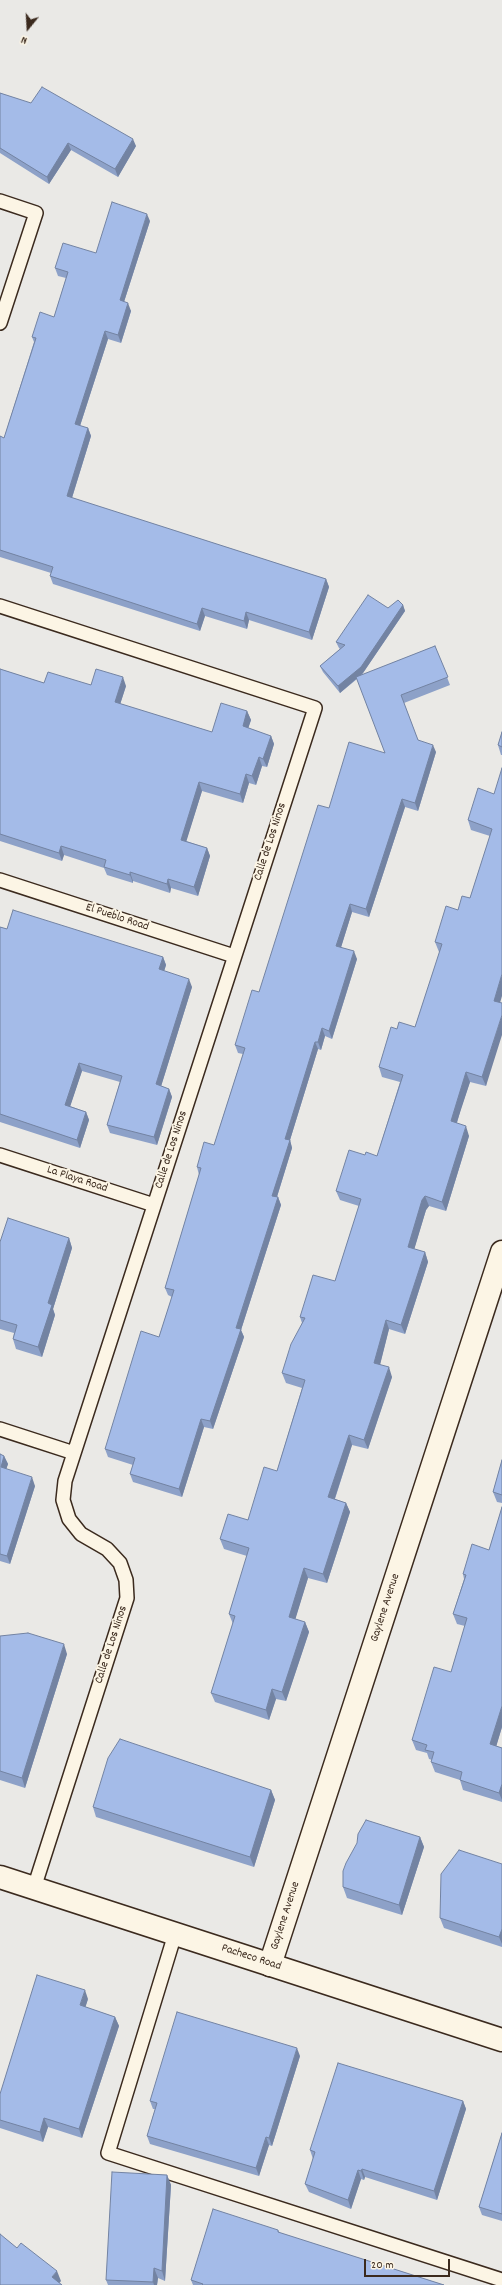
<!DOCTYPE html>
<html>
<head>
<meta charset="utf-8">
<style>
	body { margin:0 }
	#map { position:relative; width:502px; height:2285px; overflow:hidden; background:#eae9e6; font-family:Dekko,sans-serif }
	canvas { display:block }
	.north { position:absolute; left:8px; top:8px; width:40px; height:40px; -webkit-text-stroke:3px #fcf5e5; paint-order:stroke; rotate:198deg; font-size:11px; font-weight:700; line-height:16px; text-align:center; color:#3b2a1e }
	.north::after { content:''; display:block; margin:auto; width:14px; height:18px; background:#3b2a1e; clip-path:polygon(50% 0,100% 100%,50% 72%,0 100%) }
	.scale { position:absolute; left:364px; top:2259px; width:86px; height:18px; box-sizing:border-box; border:2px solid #3b2a1e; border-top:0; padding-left:5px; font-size:12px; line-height:14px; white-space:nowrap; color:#3b2a1e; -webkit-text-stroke:3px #fcf5e5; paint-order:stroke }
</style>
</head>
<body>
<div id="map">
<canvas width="502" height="2285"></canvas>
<div class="north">N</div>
<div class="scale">20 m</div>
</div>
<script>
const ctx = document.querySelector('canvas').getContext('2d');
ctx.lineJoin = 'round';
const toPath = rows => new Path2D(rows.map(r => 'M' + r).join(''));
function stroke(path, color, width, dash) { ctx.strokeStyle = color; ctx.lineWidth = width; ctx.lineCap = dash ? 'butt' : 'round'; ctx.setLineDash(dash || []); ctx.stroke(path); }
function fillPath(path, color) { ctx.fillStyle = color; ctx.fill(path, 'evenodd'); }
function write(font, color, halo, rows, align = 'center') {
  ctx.font = font + ' Dekko,sans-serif'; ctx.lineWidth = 4; ctx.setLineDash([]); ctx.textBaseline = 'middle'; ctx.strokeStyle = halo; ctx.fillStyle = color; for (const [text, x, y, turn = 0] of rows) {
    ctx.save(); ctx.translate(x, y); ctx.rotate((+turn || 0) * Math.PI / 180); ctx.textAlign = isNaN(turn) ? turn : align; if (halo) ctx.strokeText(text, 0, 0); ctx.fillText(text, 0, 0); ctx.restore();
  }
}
const lane = toPath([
	[0,201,36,213,0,323],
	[0,606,315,708,65,1481,63,1500,69,1519,81,1534,107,1549,120,1563,126,1580,127,1598,34,1888],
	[0,880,234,956],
	[0,1155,154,1205],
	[0,1429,74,1453],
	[175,1934,108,2153,502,2280]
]);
const street = toPath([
	[270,1965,502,1252]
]);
const secondary = toPath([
	[0,1877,502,2040]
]);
stroke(lane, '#3b2a1e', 16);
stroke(street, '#3b2a1e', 25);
stroke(secondary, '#3b2a1e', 25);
stroke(lane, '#fcf5e5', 13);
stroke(street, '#fcf5e5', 22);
stroke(secondary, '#fcf5e5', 22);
fillPath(toPath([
	[0,93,136,146,118,177,71,150,49,184,0,153],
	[150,221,124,302,131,311,121,343,108,339,80,426,88,428,91,436,72,498,326,579,329,587,312,640,249,620,247,629,205,616,200,631,53,584,50,576,51,573,0,557,0,436,4,438,34,342,32,337,54,317,66,278,58,276,55,268,96,253],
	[403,605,405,611,363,673,362,675,435,646,450,685,404,703,418,740,436,752,418,811,405,807,369,917,352,912,341,947,357,959,332,1039,325,1036,321,1050,318,1049,290,1140,292,1148,277,1197,278,1197,281,1205,241,1330,244,1337,213,1429,204,1427,182,1497,133,1482,130,1474,133,1465,108,1457,105,1449,159,1337,172,1297,168,1295,165,1288,199,1175,197,1167,214,1145,243,1054,238,1053,235,1045,259,992,329,808,385,753,357,679,340,693,323,672,320,666,340,649,339,648,336,642,388,608],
	[0,669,44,683,126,686,120,704,212,732,247,711,251,720,248,728,271,736,274,744,267,767,262,766,256,785,249,783,243,803,202,791,186,841,207,848,210,856,198,896,171,888,170,893,133,881,133,883,107,875,104,868,64,855,62,861,0,841],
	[502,732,502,755,501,755,498,745],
	[494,794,500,1003,486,1086,470,1082,461,1108,457,1123,469,1136,446,1211,429,1206,426,1210,414,1249,425,1252,428,1262,405,1334,389,1329,380,1364,392,1377,368,1449,352,1445,335,1499,346,1503,350,1512,327,1583,308,1578,295,1619,305,1622,309,1632,286,1701,276,1699,269,1720,215,1702,211,1693,233,1624,229,1614,247,1556,224,1549,220,1539,248,1520,277,1471,302,1388,286,1383,282,1373,302,1323,300,1317,335,1281,359,1206,340,1200,336,1191,365,1155,377,1156,400,1082,382,1077,379,1067,397,1029,415,1027,440,952,439,952,435,942,458,910,470,898,490,836,471,830,468,820],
	[0,927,7,929,163,957,166,965,164,971,192,987,161,1086,169,1089,172,1097,157,1145,110,1133,107,1125,120,1082,82,1071,70,1106,86,1112,89,1120,80,1148,0,1122],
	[69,1238,72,1248,53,1309,55,1315,42,1357,16,1349,13,1339,14,1333,0,1329,0,1242],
	[0,1454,4,1456,8,1464,6,1469,35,1486,10,1564,0,1561],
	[502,1460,502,1503,497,1502,493,1492],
	[502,1507,502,1727,496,1746,502,1748,502,1802,463,1790,460,1780,435,1772,431,1762,432,1760,429,1759,427,1753,416,1750,412,1740,451,1672,465,1626,457,1624,453,1614,464,1579,463,1574,489,1550],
	[0,1636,67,1654,25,1788,0,1780],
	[271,1790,275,1800,254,1867,96,1817,93,1807],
	[420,1837,424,1847,402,1915,347,1898,343,1887],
	[502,1864,502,1947,444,1928,440,1918],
	[88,1999,85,2007,115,2017,119,2026,82,2138,48,2127,43,2142,0,2128,0,2094],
	[300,2056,272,2146,269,2145,259,2176,150,2144,147,2136,155,2109,153,2109,150,2101],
	[463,2101,466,2109,437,2200,365,2177,364,2180,361,2179,351,2209,309,2192,305,2184,313,2159,310,2150],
	[502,2133,502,2221,482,2215,479,2207],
	[167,2175,171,2185,165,2281,158,2278,157,2285,108,2285,106,2280],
	[278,2230,280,2233,444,2285,193,2285,191,2280]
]), '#8da1c8');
fillPath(toPath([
	[133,139,136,146,118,177,115,169],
	[68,143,71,150,49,184,47,177],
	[147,214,150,221,122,308,120,300],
	[128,303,131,311,121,343,118,335],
	[105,331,108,339,78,432,75,424],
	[88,428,91,436,70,504,67,496],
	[326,579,329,587,312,640,309,632],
	[403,605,405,611,363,673,340,693,338,686],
	[202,608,205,616,200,631,197,624],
	[246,612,249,620,247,629,244,621],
	[123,677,126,686,118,711,115,702],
	[247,711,251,720,246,735,243,726],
	[271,736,274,744,267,767,263,759],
	[433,745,436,752,418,811,415,803],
	[259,757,262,766,256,785,252,776],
	[246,774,249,783,243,803,240,794],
	[199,782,202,791,184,849,181,840],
	[402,799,405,807,369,917,366,909],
	[61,846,64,855,62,861,59,853],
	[207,848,210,856,198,896,194,887],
	[130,872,133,881,133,883,130,875],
	[168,879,171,888,170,893,167,884],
	[350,904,352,912,339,954,336,946],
	[354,951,357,959,332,1039,329,1031],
	[163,957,166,965,162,978,159,969],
	[502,974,502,996,498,1010,494,1001],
	[189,979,192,987,159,1093,156,1084],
	[502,1015,502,1035,486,1086,482,1077],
	[322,1028,325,1036,321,1050,318,1042],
	[315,1042,318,1049,290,1140,292,1148,275,1203,272,1196,285,1139],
	[79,1063,82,1071,68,1113,65,1105],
	[466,1072,470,1082,454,1131,451,1121],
	[169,1089,172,1097,157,1145,154,1137],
	[86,1112,89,1120,80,1148,77,1140],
	[466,1126,469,1136,446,1211,442,1202],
	[425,1196,429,1206,426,1210,412,1257,408,1247,422,1200],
	[278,1197,281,1205,241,1330,244,1337,213,1429,210,1421,236,1328],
	[69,1238,72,1248,53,1309,55,1315,42,1357,38,1347,48,1303],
	[425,1252,428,1262,405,1334,401,1325],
	[386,1320,389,1329,378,1373,374,1363],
	[389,1367,392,1377,368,1449,364,1440],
	[201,1419,204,1427,182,1497,179,1489],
	[349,1435,352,1445,332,1507,328,1497],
	[4,1456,8,1464,4,1476,1,1467],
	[32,1477,35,1486,10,1564,7,1556],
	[346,1503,350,1512,327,1583,323,1574],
	[304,1568,308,1578,293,1627,289,1617],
	[305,1622,309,1632,286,1701,282,1692],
	[64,1644,67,1654,25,1788,22,1778],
	[272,1689,276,1699,269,1720,266,1710],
	[502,1706,502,1727,494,1754,490,1744],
	[502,1784,502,1800,499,1793],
	[271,1790,275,1800,254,1867,250,1857],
	[420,1837,424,1847,402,1915,399,1905],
	[502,1929,502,1944,499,1937],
	[85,1990,88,1999,83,2015,80,2005],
	[115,2017,119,2026,82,2138,79,2129],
	[297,2048,300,2056,272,2146,269,2138],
	[463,2101,466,2109,437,2200,434,2191],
	[44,2118,48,2127,43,2142,40,2132],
	[266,2137,269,2145,259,2176,256,2168],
	[362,2169,365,2177,364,2180,361,2171],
	[358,2170,361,2179,351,2209,348,2200],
	[167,2175,171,2185,165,2281,162,2271],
	[154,2268,158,2278,157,2285,154,2285,153,2282],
	[57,2271,61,2281,58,2285,52,2277]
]), '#7383a2');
const building = toPath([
	[42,87,133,139,115,169,68,143,47,177,0,148,0,93,31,103,42,87],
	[112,202,147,214,120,300,128,303,118,335,105,331,75,424,88,428,67,496,326,579,309,632,246,612,244,621,202,608,197,624,50,576,53,567,0,550,0,436,4,438,36,338,32,337,40,312,54,317,68,272,55,268,63,243,96,253,112,202],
	[368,595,388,608,398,600,403,605,361,667,338,686,320,666,345,645,336,642,368,595],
	[435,646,448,677,401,695,418,740,433,745,415,803,402,799,366,909,350,904,336,946,354,951,329,1031,322,1028,318,1042,315,1042,285,1139,290,1140,272,1196,278,1197,236,1328,241,1329,210,1421,201,1419,179,1489,130,1474,135,1458,105,1449,141,1331,159,1337,174,1290,165,1288,201,1168,197,1167,204,1142,214,1145,245,1048,235,1045,252,990,259,992,318,805,329,808,349,742,385,753,356,677,435,646],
	[0,669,44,683,48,672,91,685,96,669,123,677,115,702,212,732,221,703,247,711,243,726,271,736,263,759,259,757,252,776,246,774,240,794,199,782,181,840,207,848,194,887,168,879,167,884,130,872,130,875,104,867,106,860,61,846,59,853,0,834,0,669],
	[502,732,502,747,498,745,502,732],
	[502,768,502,974,494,1001,502,1003,502,1015,482,1077,466,1072,458,1098,451,1121,466,1126,442,1202,425,1196,422,1200,408,1247,425,1252,401,1325,386,1320,374,1363,389,1367,364,1440,349,1435,328,1497,346,1503,323,1574,304,1568,289,1617,305,1622,282,1692,272,1689,266,1710,211,1693,235,1616,229,1614,249,1548,220,1539,228,1514,248,1520,264,1467,277,1471,305,1380,282,1373,291,1344,305,1318,300,1317,313,1275,335,1281,361,1199,336,1191,349,1150,365,1155,366,1152,377,1156,403,1075,379,1067,391,1027,397,1029,399,1022,415,1027,442,944,435,942,446,906,458,910,462,896,470,898,492,829,468,820,478,788,494,794,502,768],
	[13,910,163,957,159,969,189,979,156,1084,169,1089,154,1137,107,1125,122,1076,79,1063,65,1105,86,1112,77,1140,0,1114,0,927,7,929,13,910],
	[8,1218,69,1238,48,1303,52,1305,38,1347,13,1339,17,1325,0,1320,0,1242,8,1218],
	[0,1454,4,1456,1,1467,32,1477,7,1556,0,1554,0,1454],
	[502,1460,502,1495,493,1492,502,1460],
	[502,1507,502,1706,490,1744,502,1748,502,1784,499,1793,460,1780,462,1772,431,1762,434,1752,425,1750,427,1745,412,1740,434,1667,451,1672,467,1618,453,1614,466,1575,463,1574,472,1544,489,1550,502,1507],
	[28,1633,64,1644,22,1778,0,1771,0,1636,28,1633],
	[120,1739,271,1790,250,1857,93,1807,108,1758,120,1739],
	[366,1820,420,1837,399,1905,343,1887,343,1871,346,1863,357,1843,358,1834,366,1820],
	[459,1850,502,1864,502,1929,499,1937,440,1918,441,1874,459,1850],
	[37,1975,85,1990,80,2005,115,2017,79,2129,44,2118,40,2132,0,2120,0,2094,37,1975],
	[177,2012,297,2048,269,2138,266,2137,256,2168,147,2136,157,2103,150,2101,177,2012],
	[338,2063,463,2101,434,2191,362,2169,361,2171,358,2170,348,2200,305,2184,315,2152,310,2150,338,2063],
	[502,2133,502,2214,479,2207,502,2133],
	[112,2172,167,2175,162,2271,154,2268,153,2282,106,2280,112,2172],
	[213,2209,278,2230,278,2232,444,2285,202,2285,203,2284,191,2280,213,2209],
	[0,2234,17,2248,21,2243,57,2271,52,2277,62,2285,0,2285,0,2234]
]);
fillPath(building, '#a4bbe8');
stroke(building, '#7383a2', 1);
write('12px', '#3b2a1e', '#fcf5e5', [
	["Calle de Los Ninos",271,842,-72],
	["El Pueblo Road",117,918,18],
	["Calle de Los Ninos",172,1150,-72],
	["La Playa Road",77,1180,18],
	["Gaylene Avenue",386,1608,-72],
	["Calle de Los Ninos",112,1645,-72],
	["Gaylene Avenue",286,1916,-72],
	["Pacheco Road",251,1958,18]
]);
</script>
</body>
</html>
